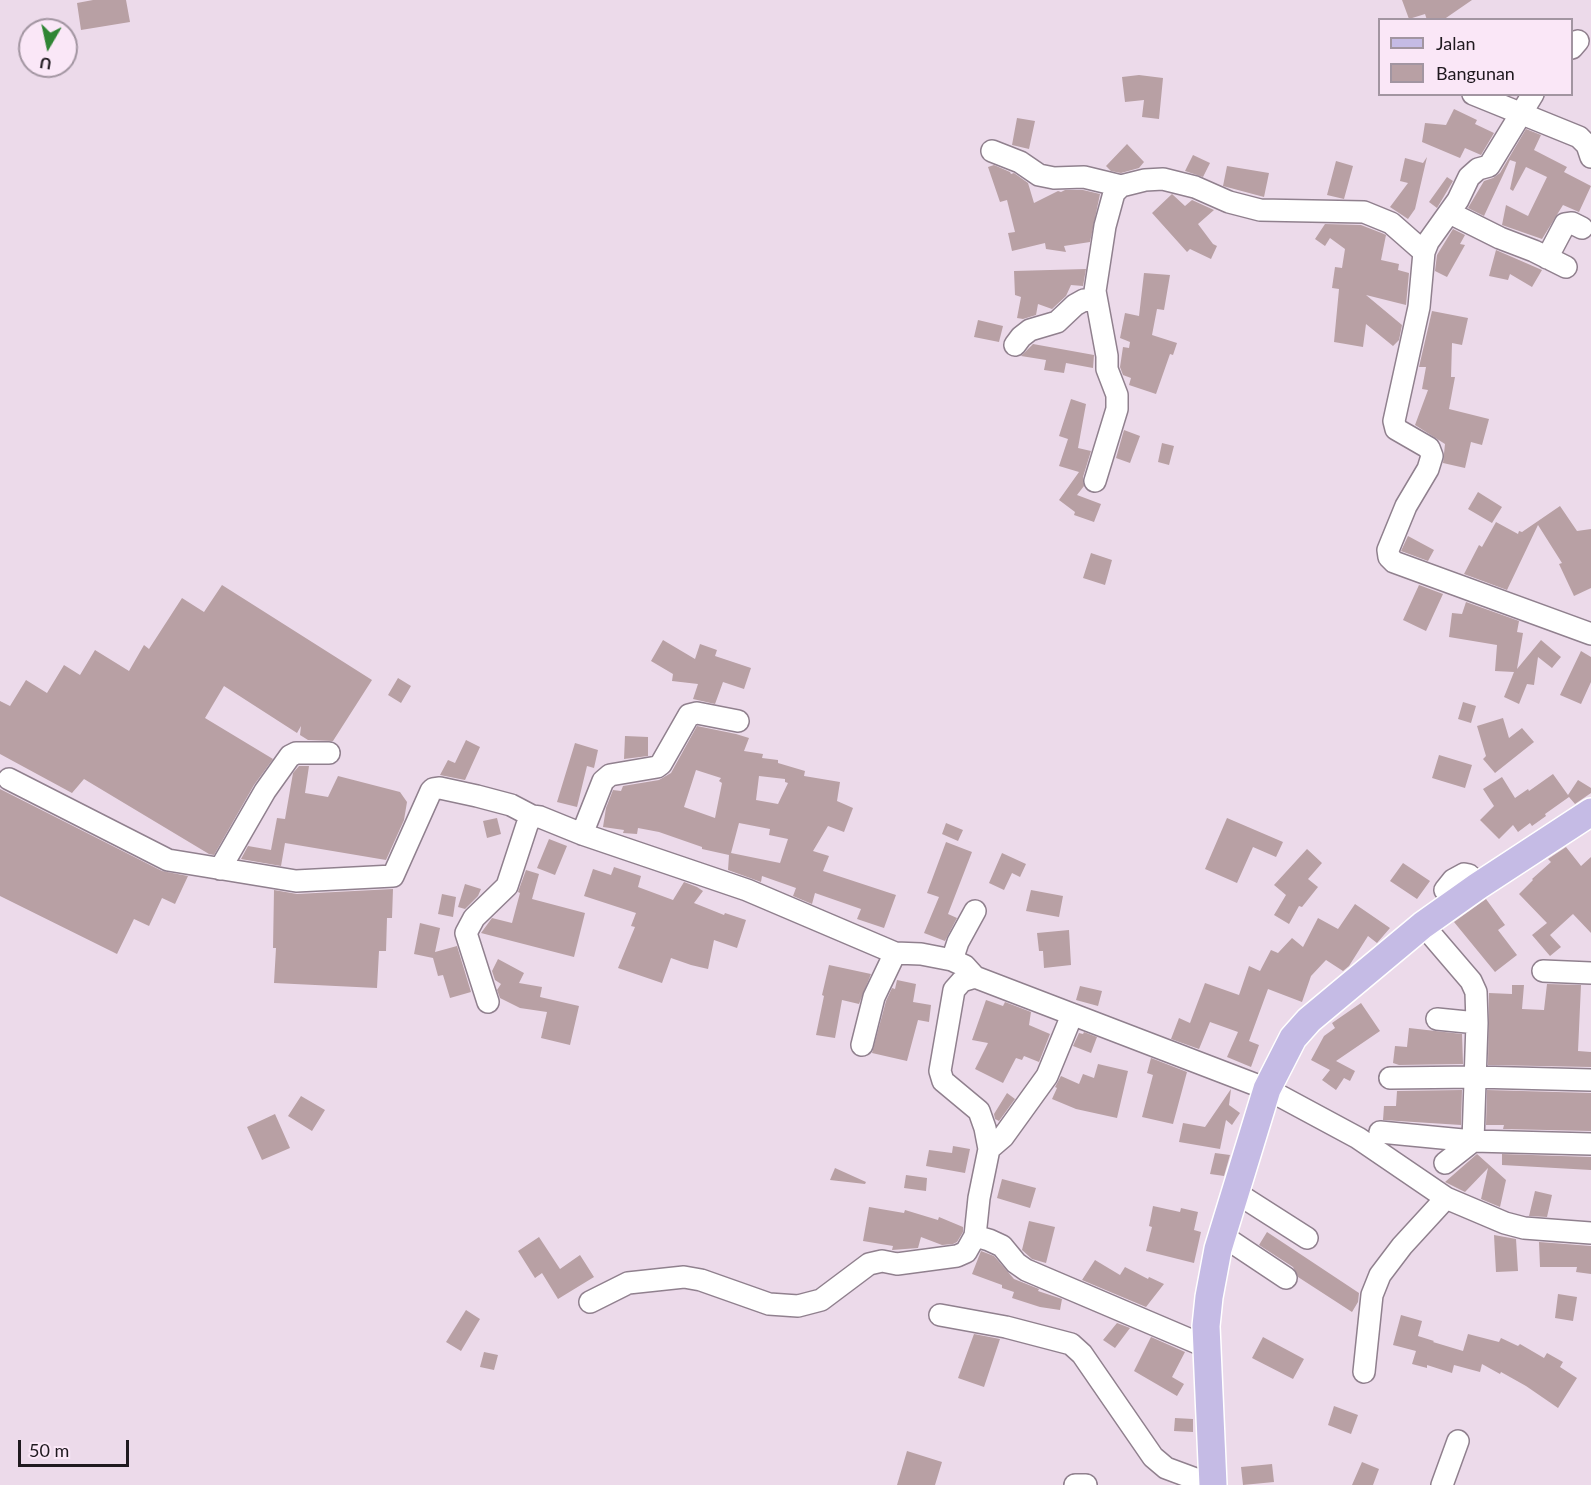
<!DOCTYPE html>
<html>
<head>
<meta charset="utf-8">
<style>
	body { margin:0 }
	#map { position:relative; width:1591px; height:1485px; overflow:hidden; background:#ecdaea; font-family:Lato,sans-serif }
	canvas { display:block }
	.legend { position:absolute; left:1378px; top:18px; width:195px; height:78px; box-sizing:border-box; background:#fae7f7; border:2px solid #a295a1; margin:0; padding:8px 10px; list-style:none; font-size:18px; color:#1f191f }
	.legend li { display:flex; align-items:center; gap:12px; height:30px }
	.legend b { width:30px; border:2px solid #a295a1 }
	.north { position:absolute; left:18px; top:18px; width:60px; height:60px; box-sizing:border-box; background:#fae7f7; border:2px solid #a295a1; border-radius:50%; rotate:189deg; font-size:16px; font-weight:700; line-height:24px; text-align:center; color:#1f191f }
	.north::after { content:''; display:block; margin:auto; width:21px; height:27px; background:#2f8534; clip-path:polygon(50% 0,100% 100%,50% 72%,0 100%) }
	.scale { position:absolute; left:18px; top:1440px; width:111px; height:27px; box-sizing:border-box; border:3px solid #1f191f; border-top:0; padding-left:8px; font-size:18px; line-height:21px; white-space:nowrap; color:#1f191f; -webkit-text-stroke:4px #fae7f7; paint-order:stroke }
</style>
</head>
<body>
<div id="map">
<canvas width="1591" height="1485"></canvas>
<ul class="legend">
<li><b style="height:8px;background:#c5bbe5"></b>Jalan</li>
<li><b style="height:16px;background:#b8a0a4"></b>Bangunan</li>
</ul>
<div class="north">U</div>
<div class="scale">50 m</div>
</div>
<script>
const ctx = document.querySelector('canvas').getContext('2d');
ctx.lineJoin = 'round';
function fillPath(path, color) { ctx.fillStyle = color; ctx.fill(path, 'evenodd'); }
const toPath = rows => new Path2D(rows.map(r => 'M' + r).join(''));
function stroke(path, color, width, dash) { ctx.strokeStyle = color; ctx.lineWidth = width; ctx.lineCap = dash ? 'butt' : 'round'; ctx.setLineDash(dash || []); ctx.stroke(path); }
fillPath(toPath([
	[93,0,126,0,130,22,81,30,77,3],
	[1402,0,1472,0,1443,20,1427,20,1425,14,1409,19],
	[1139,75,1163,78,1159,119,1142,117,1144,100,1125,102,1122,77],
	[1454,109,1477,120,1475,124,1494,133,1481,155,1465,148,1460,158,1422,142,1425,123,1446,125],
	[1017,118,1035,121,1029,149,1012,145],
	[1526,129,1541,135,1534,150,1567,167,1564,172,1591,186,1579,212,1563,205,1542,239,1502,225,1506,205,1528,216,1547,177,1526,167,1513,191,1510,189,1516,162,1510,160,1484,216,1468,208,1484,181,1493,178,1500,173],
	[1127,144,1144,162,1139,168,1121,173,1111,171,1106,166],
	[1193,155,1210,163,1203,177,1185,171],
	[1427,157,1415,209,1408,219,1390,207,1408,183,1400,181,1405,158,1423,163],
	[1336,161,1353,166,1344,199,1327,195],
	[994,165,1010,172,1011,174,1014,173,1028,183,1034,203,1058,191,1061,192,1065,190,1083,190,1100,194,1090,242,1064,246,1066,252,1046,249,1045,243,1012,251,1008,233,1015,232,1007,200,1000,202,988,167],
	[1227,166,1269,173,1264,197,1223,186],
	[1447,177,1453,181,1437,208,1429,202],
	[1172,194,1185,206,1192,200,1214,210,1198,224,1213,244,1217,246,1211,259,1190,249,1187,252,1152,213],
	[1325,224,1361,225,1384,234,1386,235,1381,260,1399,264,1398,270,1409,273,1406,305,1366,295,1402,325,1399,340,1393,346,1366,324,1363,347,1334,342,1339,289,1332,288,1335,267,1342,268,1345,249,1330,238,1325,246,1315,239],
	[1453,229,1465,235,1460,244,1465,245,1447,277,1435,271,1437,255],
	[1496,250,1542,270,1532,287,1510,274,1508,280,1489,276],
	[1086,269,1083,286,1071,285,1066,296,1052,309,1038,304,1036,315,1023,319,1017,318,1021,297,1015,295,1014,271],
	[1144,273,1170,275,1164,310,1157,309,1152,335,1177,343,1173,355,1170,354,1156,394,1129,385,1131,378,1123,375,1120,367,1123,347,1129,348,1130,342,1120,338,1125,313,1139,316],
	[1432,311,1468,318,1462,345,1452,343,1451,377,1455,377,1449,409,1489,419,1482,445,1471,442,1465,468,1443,463,1445,444,1415,425,1428,390,1422,389,1426,367,1419,367],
	[978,320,1003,326,999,342,974,337],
	[1033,344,1094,355,1093,368,1066,363,1064,373,1044,370,1046,360,1021,356],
	[1071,399,1086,404,1078,448,1091,451,1083,477,1084,486,1077,495,1101,504,1094,522,1074,515,1075,512,1059,500,1079,472,1059,466,1068,439,1059,436],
	[1124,430,1140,436,1130,463,1116,458],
	[1162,443,1174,446,1169,465,1158,462],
	[1478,492,1502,507,1492,523,1468,509],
	[1560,506,1577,531,1591,529,1591,588,1574,596,1559,564,1562,563,1538,525,1507,590,1464,574,1479,545,1482,547,1496,522,1518,534,1519,531,1522,532],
	[1408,536,1434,550,1428,561,1401,551],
	[1091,553,1112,560,1105,585,1083,578],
	[222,585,372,680,333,741,308,740,300,735,301,726,297,733,224,686,205,718,273,759,254,785,214,855,209,854,84,779,72,793,0,754,0,701,10,706,26,680,47,693,64,665,80,675,95,650,129,671,144,645,149,649,182,598,204,612],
	[1419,585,1443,594,1426,631,1403,620],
	[1466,602,1519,621,1517,632,1523,633,1517,669,1541,640,1561,657,1552,668,1538,657,1534,685,1527,684,1519,704,1504,697,1514,672,1495,671,1497,645,1449,637,1452,613,1462,614],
	[663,640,695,659,700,644,717,650,715,656,751,668,744,689,723,682,715,704,693,699,698,684,672,681,673,674,651,661],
	[1581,651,1591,657,1591,682,1581,704,1560,695],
	[398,678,411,686,401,703,388,695],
	[1463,702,1476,706,1471,723,1458,719],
	[1503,718,1509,738,1522,728,1534,742,1495,773,1483,759,1486,756,1477,726],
	[697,726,736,734,749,738,744,751,763,754,762,758,778,760,778,763,805,771,804,776,840,782,837,801,853,808,844,832,828,826,813,851,829,856,823,871,896,895,884,928,857,919,861,909,815,893,812,904,793,896,796,888,762,876,761,882,728,870,729,855,702,849,702,847,659,832,638,828,637,834,623,833,624,830,603,827,606,808,613,790,621,791,623,786,659,780,671,773],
	[696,770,721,778,719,781,722,783,715,818,684,807],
	[759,776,785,779,785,782,788,783,778,804,756,800],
	[739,823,770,829,769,835,788,839,780,863,731,853],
	[625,736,648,737,648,756,624,759],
	[466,740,480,747,465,780,440,775,448,760,455,763],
	[575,743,598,750,594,768,587,766,577,807,557,802],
	[1439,755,1472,765,1465,788,1432,778],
	[299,766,309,766,305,793,328,797,338,776,400,792,407,802,404,820,386,860,285,843,281,866,241,859,248,846,271,850,277,818,285,819,293,773],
	[1553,774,1568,795,1578,780,1591,788,1591,793,1575,804,1569,797,1545,814,1546,816,1532,826,1530,823,1518,832,1513,825,1499,839,1480,820,1494,806,1483,789,1502,777,1515,798,1528,789,1529,791],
	[0,789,162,871,188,876,175,904,162,898,149,926,134,919,117,954,0,896],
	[497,818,501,834,487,838,483,821],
	[1227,818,1283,842,1276,857,1253,847,1237,883,1205,869],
	[946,823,963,830,958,841,942,834],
	[549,839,567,846,555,875,537,868],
	[946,842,972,852,948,914,957,918,945,941,924,933,939,897,927,893],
	[1566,847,1581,866,1591,857,1591,933,1573,914,1550,935,1561,947,1550,956,1532,935,1547,923,1519,894,1533,880,1532,879,1551,862,1548,859],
	[1307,849,1322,863,1308,879,1318,887,1302,907,1299,906,1289,924,1274,915,1286,895,1274,885],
	[1002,853,1026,864,1020,877,1012,873,1004,890,989,883],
	[1403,863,1430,881,1417,899,1390,881],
	[614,867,641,876,638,887,673,900,684,882,697,887,703,891,694,903,724,915,725,913,746,920,737,948,714,940,708,969,691,965,671,958,662,983,618,968,635,927,631,926,636,913,584,896,593,869,611,875],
	[526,870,539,874,532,899,585,913,574,957,481,933,492,918,512,923,520,893,518,892],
	[465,884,481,889,478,896,465,909,458,907],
	[393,889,392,918,387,918,386,951,379,951,377,988,274,983,276,948,273,948,274,890,297,894],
	[1031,890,1063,896,1059,917,1026,911],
	[442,894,456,897,453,917,438,914],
	[1486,899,1505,925,1498,930,1517,955,1495,972,1454,922],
	[1355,904,1390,928,1377,943,1368,936,1349,966,1343,971,1326,960,1311,976,1302,1002,1268,989,1249,1041,1259,1045,1251,1067,1227,1057,1238,1032,1210,1022,1199,1049,1171,1039,1179,1018,1190,1023,1205,983,1239,995,1249,966,1260,971,1271,950,1278,953,1292,938,1303,947,1318,918,1338,929],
	[420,923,440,928,435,952,457,946,471,992,450,998,443,975,438,976,433,958,414,954],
	[1069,930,1071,965,1044,968,1043,951,1039,951,1037,933],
	[498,959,524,973,519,983,542,987,540,997,579,1006,570,1045,541,1038,547,1012,520,1008,500,998,497,990,501,984,495,980,492,971],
	[829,965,871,974,859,1004,842,1000,835,1038,816,1035,824,996,822,995],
	[897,980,916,984,913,1002,931,1005,929,1022,918,1020,907,1061,872,1053,886,1001,892,988,895,989],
	[1547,984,1581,985,1578,1051,1591,1052,1591,1067,1488,1065,1489,993,1512,994,1512,985,1524,985,1522,1009,1544,1010],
	[1080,986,1102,991,1098,1006,1076,1000],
	[986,1000,1003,1006,1005,1002,1031,1012,1029,1025,1050,1034,1039,1062,1024,1056,1022,1060,1016,1058,1003,1083,975,1069,988,1043,972,1040],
	[1361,1003,1380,1031,1336,1061,1355,1071,1350,1081,1344,1078,1336,1090,1322,1080,1330,1070,1311,1060,1324,1036,1335,1028,1332,1023],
	[1409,1028,1462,1034,1463,1064,1399,1065,1393,1063,1395,1046,1407,1047],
	[1084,1032,1097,1037,1091,1053,1073,1046,1079,1033,1083,1034],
	[1151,1058,1187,1072,1173,1124,1142,1117,1153,1075,1147,1073],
	[1098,1064,1128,1071,1117,1118,1076,1109,1052,1099,1057,1088,1055,1087,1061,1076,1079,1084,1083,1074,1094,1078],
	[1231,1089,1229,1105,1240,1113,1232,1125,1226,1120,1220,1149,1179,1142,1183,1123,1205,1127],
	[1462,1090,1461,1125,1383,1120,1384,1106,1396,1106,1397,1091],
	[1487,1090,1591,1093,1591,1131,1503,1129,1504,1125,1486,1125],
	[1007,1093,1015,1099,999,1121,995,1119,994,1114],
	[301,1096,325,1110,312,1131,288,1116],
	[275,1114,290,1148,262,1160,247,1127],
	[953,1146,970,1149,965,1173,926,1166,929,1150,952,1153],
	[1215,1153,1230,1155,1224,1176,1210,1174],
	[1477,1154,1506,1180,1500,1207,1481,1199,1488,1168,1465,1192,1445,1182],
	[1502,1154,1591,1157,1591,1170,1502,1165],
	[835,1168,866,1182,865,1184,830,1180],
	[906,1175,927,1178,926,1191,904,1188],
	[1002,1179,1036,1188,1030,1208,997,1198],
	[1535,1191,1552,1195,1547,1217,1529,1216],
	[1153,1206,1180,1212,1181,1208,1198,1212,1194,1230,1201,1232,1194,1263,1146,1251,1152,1227,1149,1226],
	[869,1207,904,1213,905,1210,938,1220,939,1217,963,1227,963,1232,957,1242,953,1244,942,1245,921,1237,918,1248,892,1250,893,1246,863,1241],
	[1029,1221,1055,1227,1046,1263,1032,1259,1022,1250],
	[1267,1232,1359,1293,1358,1302,1352,1312,1298,1277,1293,1267,1259,1245],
	[1494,1235,1516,1239,1518,1271,1496,1272],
	[539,1237,560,1269,580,1255,594,1277,558,1299,542,1273,535,1278,518,1251],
	[1539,1242,1591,1246,1591,1274,1576,1272,1577,1267,1540,1267],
	[981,1251,994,1256,1014,1279,1039,1289,1038,1291,1062,1299,1060,1310,1040,1307,1012,1298,1014,1292,1002,1288,1002,1285,972,1274],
	[1095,1260,1120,1275,1125,1267,1148,1279,1149,1277,1164,1284,1146,1307,1082,1280],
	[1558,1294,1577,1297,1573,1321,1555,1318],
	[466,1310,480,1319,461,1351,446,1342],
	[1401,1315,1422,1321,1418,1336,1434,1341,1433,1342,1463,1351,1468,1334,1499,1342,1501,1338,1518,1346,1520,1344,1544,1358,1547,1353,1563,1362,1560,1367,1577,1378,1558,1408,1526,1386,1501,1372,1500,1374,1482,1364,1480,1372,1454,1365,1452,1373,1427,1365,1427,1368,1412,1364,1416,1351,1393,1345],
	[1117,1323,1130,1328,1115,1348,1103,1340],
	[974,1334,1000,1339,984,1387,958,1378],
	[1151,1337,1185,1352,1172,1377,1184,1384,1177,1396,1134,1371],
	[1263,1337,1304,1359,1293,1379,1252,1358],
	[484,1352,498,1355,494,1370,480,1367],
	[1334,1406,1358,1415,1351,1434,1328,1425],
	[1175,1418,1193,1419,1193,1432,1174,1431],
	[907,1451,942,1462,935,1485,897,1485],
	[1362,1462,1379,1469,1373,1485,1352,1485],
	[1272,1464,1274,1482,1243,1485,1241,1467]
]), '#b8a0a4');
const minor = toPath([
	[1572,48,1578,41],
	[1473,94,1579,137,1587,145,1591,157],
	[1533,94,1489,166,1478,169,1469,177,1458,200,1428,242,1424,252,1419,307,1394,421,1396,429,1429,448,1432,456,1428,469,1406,506,1388,550,1389,557,1394,562,1591,634],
	[992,151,1020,162,1039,175,1054,178,1084,177,1121,186],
	[1450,213,1500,238,1534,251,1566,267],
	[1547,258,1565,224,1572,223,1582,228],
	[1015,345,1021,337,1030,330,1057,322,1075,305,1084,300,1096,301],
	[1095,481,1117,409,1117,395,1107,369,1107,356,1095,291,1105,226,1114,193,1121,186,1145,180,1163,179,1195,187,1229,202,1260,210,1364,212,1391,223,1424,252],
	[9,779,168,860,296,881,393,876,431,791,433,789,440,788,477,796,511,805,532,816,540,817,582,834,747,890,895,953,921,954,952,960,965,966,975,977,1267,1089,1358,1138,1446,1198,1505,1223,1524,1228,1591,1233],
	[582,834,603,781,610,775,657,767,661,764,689,715,697,713,738,721],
	[220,869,265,791,290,756,296,753,329,753],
	[1445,890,1453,880,1464,874,1469,875,1478,886],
	[1423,925,1471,981,1476,992,1477,1023,1473,1141,1445,1163],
	[952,960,958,942,975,911],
	[1543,971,1591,973],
	[488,1002,466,933,474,918,507,886,527,825,532,816],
	[1437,1019,1477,1023],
	[862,1045,874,997,895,953],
	[1390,1078,1475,1077,1591,1080],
	[1380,1132,1473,1141,1591,1144],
	[989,1149,1003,1137,1047,1076,1072,1015],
	[1235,1192,1307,1238],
	[975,1236,989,1240,1002,1246,1016,1263,1026,1270,1207,1347],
	[1223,1236,1286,1278],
	[590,1302,628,1283,684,1277,701,1280,769,1304,798,1306,821,1300,869,1264,882,1261,897,1264,957,1256,966,1252,975,1236,979,1198,989,1149,985,1128,979,1111,943,1081,940,1071,954,990,962,981,975,977],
	[940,1315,1006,1327,1071,1344,1082,1354,1153,1457,1166,1468,1212,1485],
	[1364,1372,1372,1295,1380,1275,1402,1246,1446,1198],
	[1075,1485,1086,1485],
	[1442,1485,1458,1441]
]);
const major = toPath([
	[1213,1485,1206,1326,1209,1297,1218,1249,1267,1089,1293,1038,1309,1020,1423,925,1478,886,1591,812]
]);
stroke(minor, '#90808e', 24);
stroke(major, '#fff', 30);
stroke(minor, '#fff', 21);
stroke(major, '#c5bbe5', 27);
</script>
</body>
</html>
